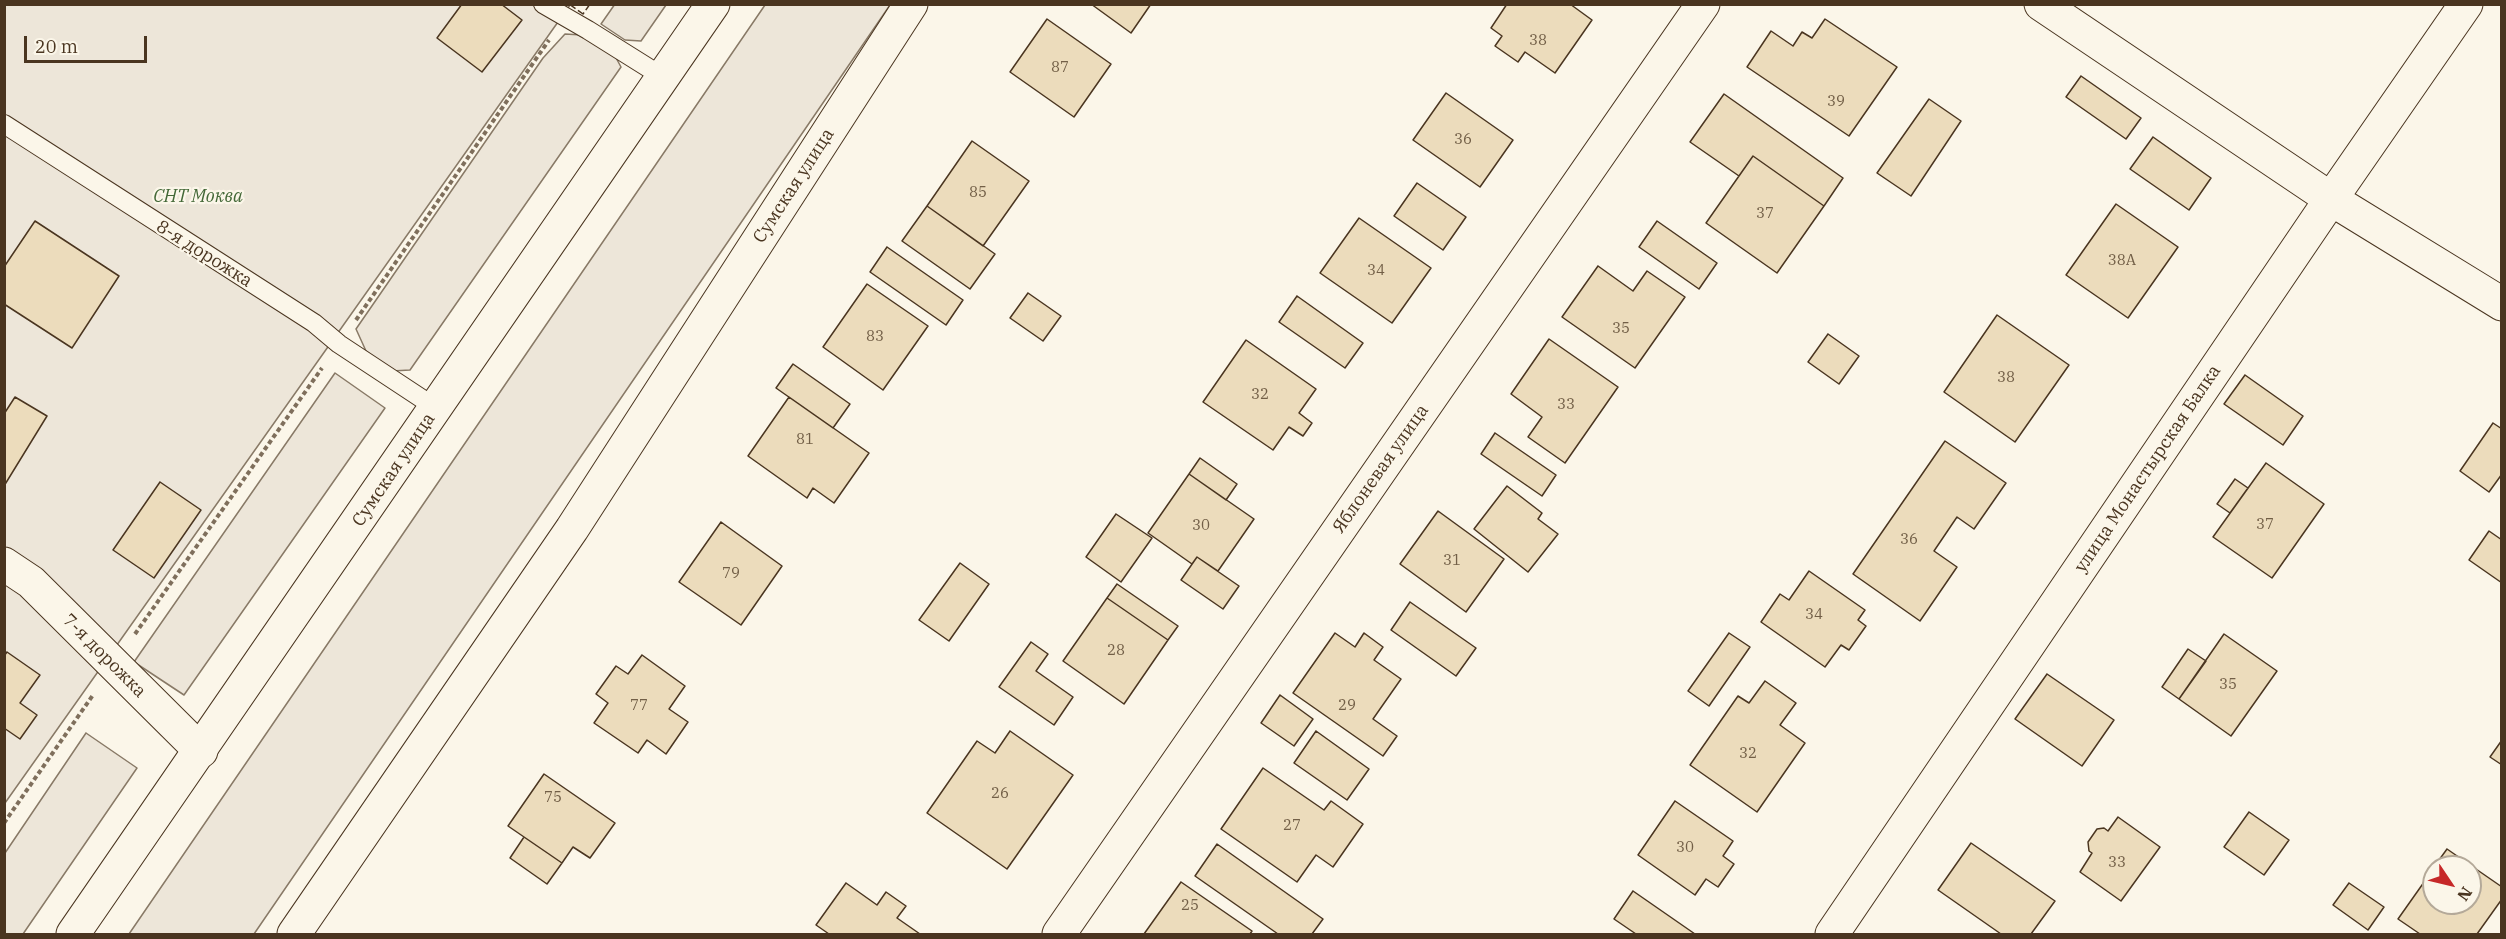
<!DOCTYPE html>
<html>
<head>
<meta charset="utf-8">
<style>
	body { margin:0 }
	#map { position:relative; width:2506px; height:939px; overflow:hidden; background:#fbf6e9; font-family:"IBM Plex Serif",serif }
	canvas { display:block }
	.frame { position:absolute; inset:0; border:6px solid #4a3520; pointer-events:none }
	.north { position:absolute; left:2422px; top:855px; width:60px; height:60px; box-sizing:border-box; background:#fbf6e9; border:2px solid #b4a999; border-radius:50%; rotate:125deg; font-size:16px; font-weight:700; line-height:24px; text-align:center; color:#4a3520 }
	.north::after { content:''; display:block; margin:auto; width:21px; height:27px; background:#c62828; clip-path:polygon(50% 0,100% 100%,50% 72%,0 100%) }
	.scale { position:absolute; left:24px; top:36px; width:123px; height:27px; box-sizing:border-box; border:3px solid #4a3520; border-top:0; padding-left:8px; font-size:18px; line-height:21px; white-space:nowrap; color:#4a3520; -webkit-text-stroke:4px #fbf6e9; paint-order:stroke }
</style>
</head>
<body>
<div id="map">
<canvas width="2506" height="939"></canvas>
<div class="frame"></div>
<div class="north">N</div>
<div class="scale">20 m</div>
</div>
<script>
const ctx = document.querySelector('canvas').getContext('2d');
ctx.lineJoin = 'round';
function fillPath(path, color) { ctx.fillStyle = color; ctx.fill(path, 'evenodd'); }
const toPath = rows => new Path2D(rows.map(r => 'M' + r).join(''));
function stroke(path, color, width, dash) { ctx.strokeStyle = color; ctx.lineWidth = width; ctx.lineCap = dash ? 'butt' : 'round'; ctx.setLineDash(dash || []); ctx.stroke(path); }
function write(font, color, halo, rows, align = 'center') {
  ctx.font = font + ' "IBM Plex Serif",serif'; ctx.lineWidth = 4.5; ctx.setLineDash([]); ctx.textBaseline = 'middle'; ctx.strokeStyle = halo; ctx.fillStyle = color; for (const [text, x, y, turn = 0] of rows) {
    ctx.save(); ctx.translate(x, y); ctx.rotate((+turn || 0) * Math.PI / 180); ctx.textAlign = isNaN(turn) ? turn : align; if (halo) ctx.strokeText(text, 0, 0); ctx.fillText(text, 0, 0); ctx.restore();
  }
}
const green = toPath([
	[615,4,666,4,666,5,641,41,625,40,601,24,615,4],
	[5,5,570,5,5,803,5,5],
	[765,5,890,5,254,934,129,934,765,5],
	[565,34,582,35,615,56,621,67,410,370,392,371,366,351,356,329,543,58,565,34],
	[335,373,385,408,184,695,134,662,335,373],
	[86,733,137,768,23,934,5,934,5,853,86,733]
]);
fillPath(green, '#ede6d9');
stroke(green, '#887966', 1.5);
const building = toPath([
	[462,4,501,4,522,20,482,72,437,38,462,4],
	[1091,4,1151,4,1131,33,1091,4],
	[1507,4,1570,4,1592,20,1555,73,1525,52,1518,62,1495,46,1502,36,1491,28,1507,4],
	[1047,19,1111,64,1074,117,1010,72,1047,19],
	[1825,19,1897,67,1849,136,1747,67,1771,31,1793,46,1802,32,1812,38,1825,19],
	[2081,76,2141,118,2126,139,2066,97,2081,76],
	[1446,93,1513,140,1480,187,1413,140,1446,93],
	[1724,94,1843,178,1824,206,1753,156,1739,176,1690,142,1724,94],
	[1929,99,1961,121,1911,196,1877,173,1929,99],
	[2153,137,2211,178,2189,210,2130,169,2153,137],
	[972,141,1029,181,983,246,927,206,972,141],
	[1753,156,1824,206,1777,273,1706,223,1753,156],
	[1417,183,1466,217,1443,250,1394,216,1417,183],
	[2116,204,2178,247,2128,318,2066,275,2116,204],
	[927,206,995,254,970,289,902,241,927,206],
	[1359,218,1431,268,1392,323,1320,273,1359,218],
	[35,221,119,276,72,348,4,304,4,267,35,221],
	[1657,221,1717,263,1699,289,1639,247,1657,221],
	[887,247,963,300,946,325,870,272,887,247],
	[1598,266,1633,291,1647,271,1685,297,1635,368,1562,317,1598,266],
	[867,284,928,326,883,390,823,347,867,284],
	[1028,293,1061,316,1043,341,1010,318,1028,293],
	[1297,296,1363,343,1345,368,1279,322,1297,296],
	[1997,315,2069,365,2015,442,1944,392,1997,315],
	[1828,334,1859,356,1839,384,1808,362,1828,334],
	[1549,339,1618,387,1565,463,1528,437,1542,417,1511,394,1549,339],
	[1246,340,1316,389,1299,413,1312,423,1303,436,1289,427,1273,450,1203,402,1246,340],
	[793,364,850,404,833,428,776,388,793,364],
	[2245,375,2303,416,2283,445,2224,404,2245,375],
	[15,397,47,416,4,486,4,414,15,397],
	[789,397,869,453,834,503,813,488,807,498,748,456,789,397],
	[2493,423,2502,429,2502,474,2489,492,2460,471,2493,423],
	[1495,433,1556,475,1542,496,1481,454,1495,433],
	[1945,441,2006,483,1974,529,1957,517,1934,551,1957,567,1920,621,1853,574,1945,441],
	[1200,458,1237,484,1226,500,1189,474,1200,458],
	[2266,463,2324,504,2272,578,2213,537,2266,463],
	[1189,474,1254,519,1218,571,1197,557,1192,564,1148,533,1189,474],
	[2235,479,2248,488,2230,513,2217,504,2235,479],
	[160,482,201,510,154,578,113,550,160,482],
	[1507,486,1542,513,1538,519,1558,534,1528,572,1474,529,1507,486],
	[1438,511,1504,559,1466,612,1400,564,1438,511],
	[1116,514,1152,538,1121,582,1086,557,1116,514],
	[721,522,782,566,741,625,679,582,721,522],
	[2489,531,2502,540,2502,583,2469,560,2489,531],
	[1197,557,1239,586,1223,609,1181,580,1197,557],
	[960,563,989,584,949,641,919,620,960,563],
	[1809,571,1865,610,1858,620,1866,626,1849,650,1841,645,1825,667,1761,622,1780,594,1789,600,1809,571],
	[1117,584,1178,626,1168,640,1107,598,1117,584],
	[1107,598,1168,640,1124,704,1063,661,1107,598],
	[1410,602,1476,648,1456,676,1391,630,1410,602],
	[1335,633,1355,647,1364,633,1383,647,1374,660,1401,679,1373,719,1397,736,1383,756,1293,693,1335,633],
	[1729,633,1750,647,1709,706,1688,691,1729,633],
	[2224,634,2277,671,2231,736,2179,699,2224,634],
	[1031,642,1048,654,1036,671,1073,697,1054,725,999,687,1031,642],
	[2188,649,2206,661,2179,699,2162,687,2188,649],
	[7,652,40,675,20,703,37,715,20,739,4,728,4,656,7,652],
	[642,655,685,686,669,709,688,722,666,754,647,740,638,753,594,723,608,703,596,694,616,666,628,674,642,655],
	[2047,674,2114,720,2082,766,2015,719,2047,674],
	[1765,681,1796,703,1780,725,1805,743,1757,812,1690,765,1738,696,1749,703,1765,681],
	[1280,695,1313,719,1294,746,1261,723,1280,695],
	[1010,731,1073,775,1007,869,927,813,977,741,995,753,1010,731],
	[1316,731,1369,769,1347,800,1294,763,1316,731],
	[2502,740,2502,765,2490,757,2502,740],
	[1263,768,1324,810,1331,801,1363,824,1333,867,1316,855,1297,882,1221,829,1263,768],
	[544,774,615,823,590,858,573,847,562,863,508,826,544,774],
	[1675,801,1733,841,1723,856,1734,864,1718,887,1706,879,1695,895,1638,855,1675,801],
	[2249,812,2289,840,2264,875,2224,847,2249,812],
	[2118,817,2160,847,2121,901,2080,872,2092,853,2089,851,2088,842,2097,829,2104,828,2108,831,2118,817],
	[524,837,562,863,547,884,510,858,524,837],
	[1971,843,2055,901,2031,934,2001,934,1938,890,1971,843],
	[1217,844,1323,919,1312,934,1278,934,1195,876,1217,844],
	[2447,849,2502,887,2502,899,2477,934,2420,934,2398,919,2434,868,2434,903,2470,903,2470,867,2434,867,2447,849],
	[1181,882,1252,931,1250,934,1144,934,1181,882],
	[846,883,877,905,886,892,906,906,897,918,920,934,829,934,816,925,846,883],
	[2349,883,2384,907,2368,930,2333,905,2349,883],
	[1633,891,1695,934,1636,934,1614,919,1633,891]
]);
fillPath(building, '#ecdcbc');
stroke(building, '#4a3520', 1.5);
const service = toPath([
	[543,4,588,30,663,77],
	[4,124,314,323,339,344,436,408]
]);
const minor = toPath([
	[2041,4,2331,199,2502,304],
	[4,564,31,582,201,751],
	[294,934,572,529,911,4],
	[1059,934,1703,4],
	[1832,934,2331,199,2466,4]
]);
const primary = toPath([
	[73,934,713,4]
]);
stroke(service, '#4a3520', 20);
stroke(minor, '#4a3520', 35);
stroke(primary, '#4a3520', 35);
stroke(toPath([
	[356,320,549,40],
	[135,634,322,368],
	[4,823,93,695]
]), '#7f6f5c', 4, [4.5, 3]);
stroke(service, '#fbf6e9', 18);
stroke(minor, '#fbf6e9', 33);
stroke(primary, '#fbf6e9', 33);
stroke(toPath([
	[569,4,583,14,590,4]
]), '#4a3520', 1.5, [8, 3]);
write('15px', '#725f47', null, [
	["38",1538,41],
	["87",1060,68],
	["39",1836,102],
	["36",1463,140],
	["85",978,193],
	["37",1765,214],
	["38А",2122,261],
	["34",1376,271],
	["35",1621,329],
	["83",875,337],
	["38",2006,378],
	["32",1260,395],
	["33",1566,405],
	["81",805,440],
	["37",2265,525],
	["30",1201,526],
	["36",1909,540],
	["31",1452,561],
	["79",731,574],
	["34",1814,615],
	["28",1116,651],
	["35",2228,685],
	["77",639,706],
	["29",1347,706],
	["32",1748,754],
	["26",1000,794],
	["75",553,798],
	["27",1292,826],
	["30",1685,848],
	["33",2117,863],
	["25",1190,906]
]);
write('18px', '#4a3520', '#fbf6e9', [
	["Сумская улица",794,186,-57],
	["8-я дорожка",204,254,32],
	["Яблоневая улица",1381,469,-55],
	["улица Монастырская Балка",2148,469,-56],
	["Сумская улица",394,470,-56],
	["7-я дорожка",104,656,45]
]);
write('italic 18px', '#436837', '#fbf6e9', [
	["СНТ Моква",198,197]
]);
</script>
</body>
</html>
